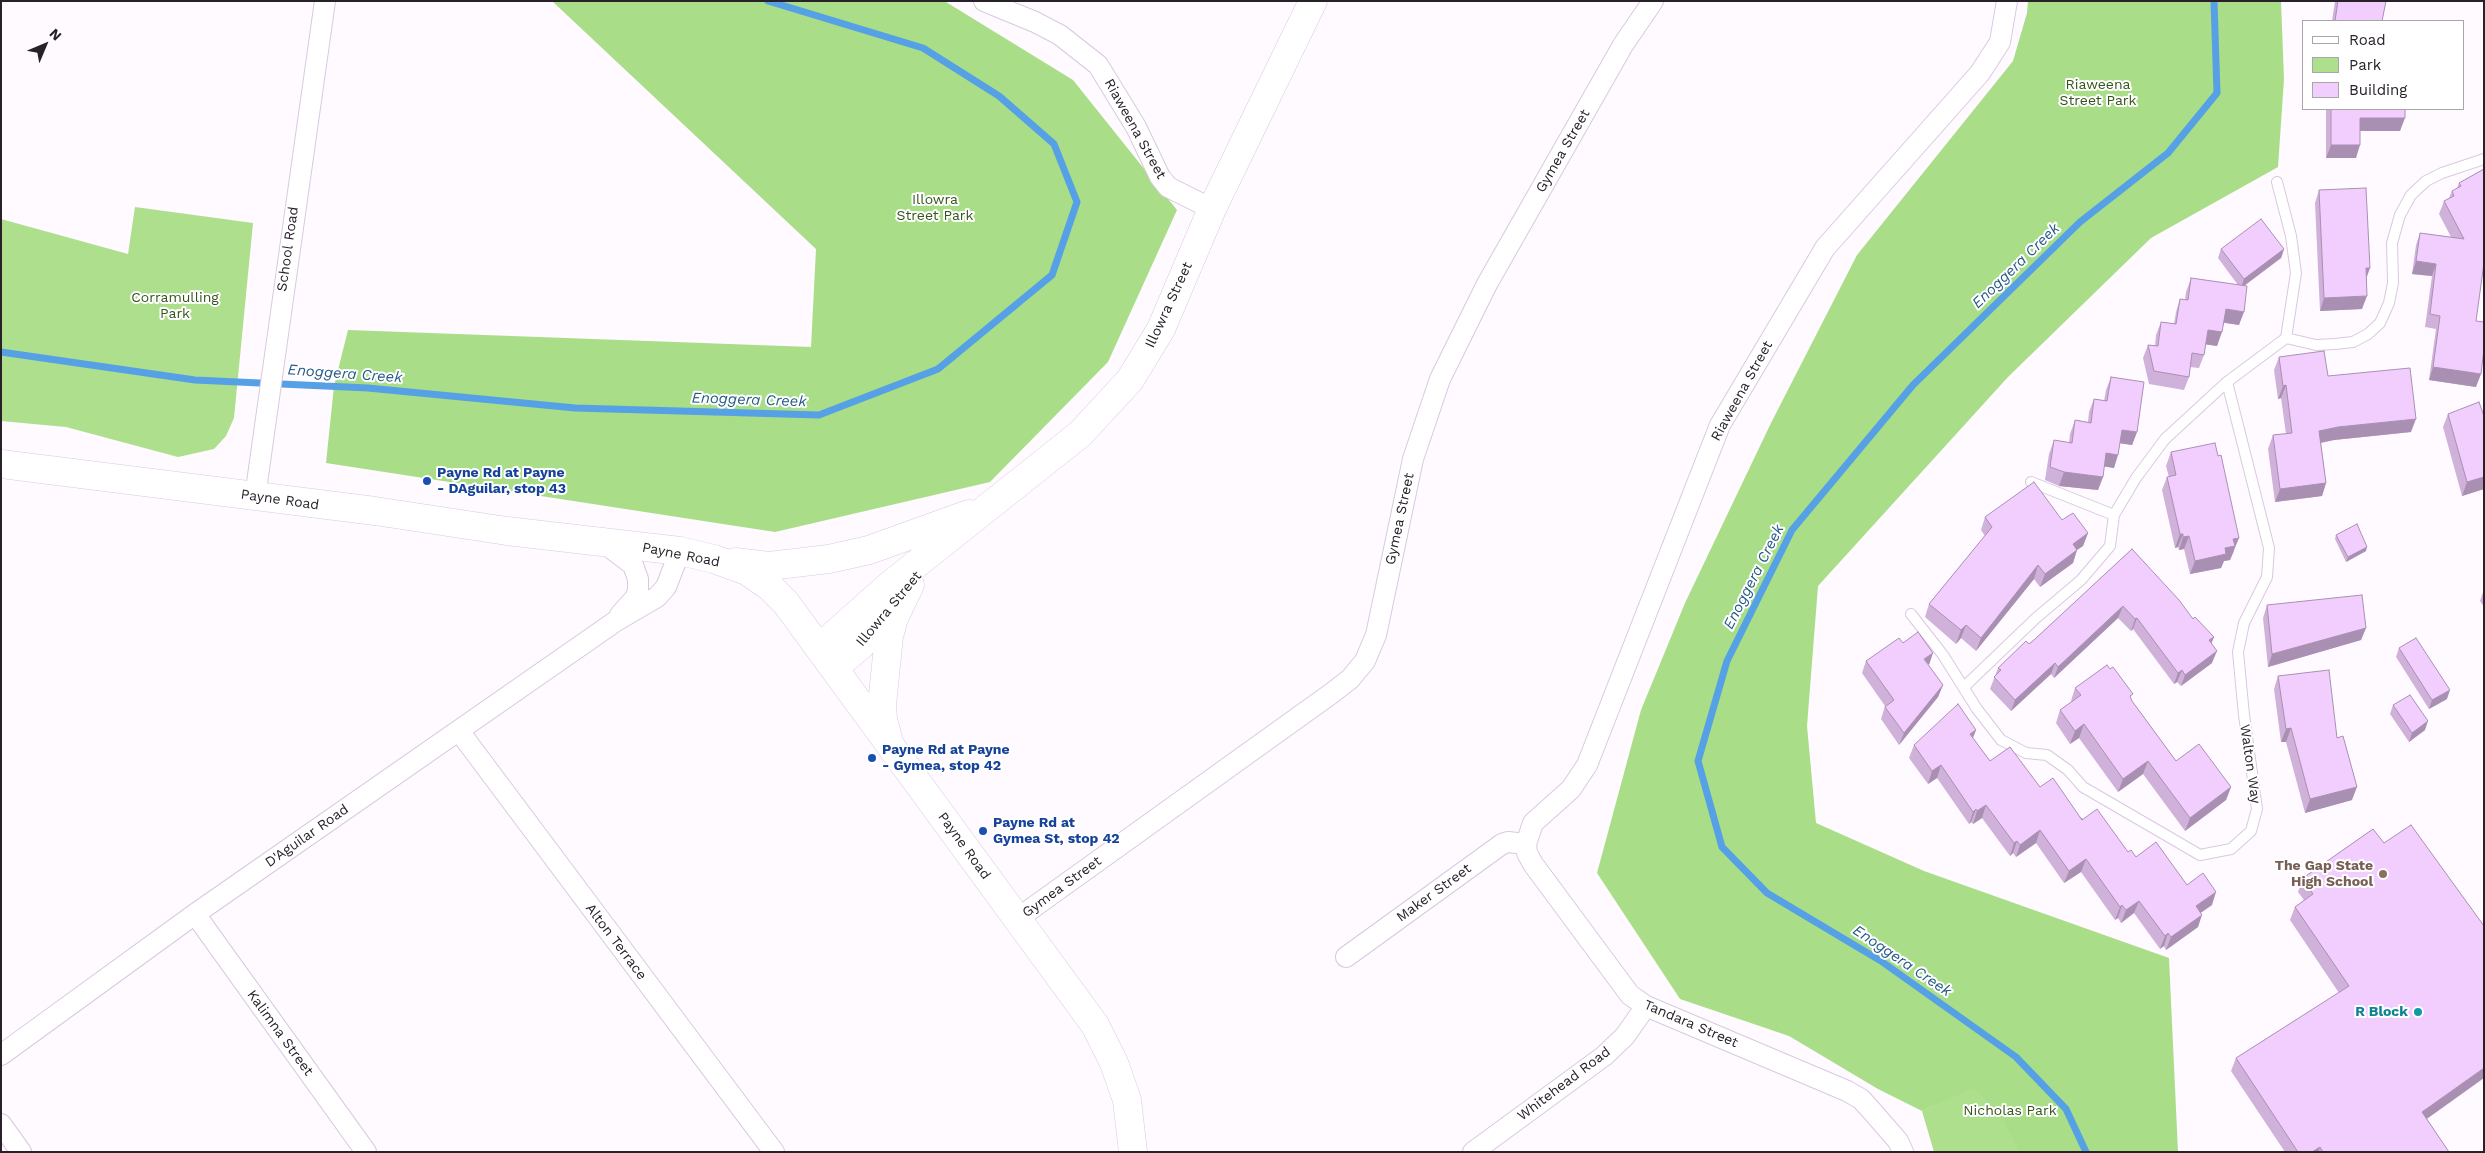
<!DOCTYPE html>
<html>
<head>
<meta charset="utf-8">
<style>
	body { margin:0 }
	#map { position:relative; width:2485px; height:1153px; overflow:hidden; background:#fefaff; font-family:"Work Sans",sans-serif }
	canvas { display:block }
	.frame { position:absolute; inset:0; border:2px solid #28212a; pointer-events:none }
	.legend { position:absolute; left:2302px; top:20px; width:162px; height:90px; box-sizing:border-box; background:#fff; border:1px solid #a9a6aa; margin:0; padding:6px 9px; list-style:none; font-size:15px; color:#28212a }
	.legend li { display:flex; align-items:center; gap:10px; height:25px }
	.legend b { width:25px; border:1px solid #a9a6aa }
	.north { position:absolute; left:20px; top:20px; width:50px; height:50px; -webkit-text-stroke:4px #fff; paint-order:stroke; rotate:45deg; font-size:14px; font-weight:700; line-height:20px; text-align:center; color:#28212a }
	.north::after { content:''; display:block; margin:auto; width:18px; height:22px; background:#28212a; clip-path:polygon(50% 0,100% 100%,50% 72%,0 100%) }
</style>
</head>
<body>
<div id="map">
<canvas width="2485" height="1153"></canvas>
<div class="frame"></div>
<ul class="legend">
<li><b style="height:6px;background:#fff"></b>Road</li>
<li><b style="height:14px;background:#aedf8d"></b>Park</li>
<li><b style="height:14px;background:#f2cefe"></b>Building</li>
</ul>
<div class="north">N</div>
</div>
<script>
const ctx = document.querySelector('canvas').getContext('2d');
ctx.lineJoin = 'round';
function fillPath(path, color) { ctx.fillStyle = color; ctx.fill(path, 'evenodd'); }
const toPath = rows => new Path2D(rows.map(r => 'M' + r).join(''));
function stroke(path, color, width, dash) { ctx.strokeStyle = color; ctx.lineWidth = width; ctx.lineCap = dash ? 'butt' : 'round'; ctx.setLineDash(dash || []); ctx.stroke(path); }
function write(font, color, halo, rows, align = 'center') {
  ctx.font = font + ' "Work Sans",sans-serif'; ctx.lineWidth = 4; ctx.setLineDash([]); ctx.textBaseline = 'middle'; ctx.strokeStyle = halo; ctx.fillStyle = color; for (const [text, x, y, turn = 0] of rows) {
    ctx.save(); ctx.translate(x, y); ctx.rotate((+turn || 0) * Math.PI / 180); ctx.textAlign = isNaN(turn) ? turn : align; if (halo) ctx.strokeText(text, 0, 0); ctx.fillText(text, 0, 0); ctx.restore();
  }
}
fillPath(toPath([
	[135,207,253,223,234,418,226,436,214,449,178,457,66,427,1,421,1,219,128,254],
	[1974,1087,2086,1152,1934,1152,1922,1111]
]), '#aedf8d');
fillPath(toPath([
	[552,1,939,1,946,2,1073,80,1177,210,1108,362,990,482,775,532,326,463,334,386,348,330,811,347,816,249],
	[2028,1,2281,1,2284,79,2278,167,2151,238,2008,377,1818,586,1807,726,1816,823,1924,871,2169,958,2178,1152,2020,1152,2003,1119,1974,1088,1922,1111,1878,1089,1789,1036,1680,999,1597,873,1641,710,1685,603,1771,423,1857,255,2013,61,2027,13]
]), '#aadd87');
stroke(toPath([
	[1,352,195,380,368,388,575,408,819,415,938,369,1052,275,1077,202,1054,144,999,96,923,48,768,1],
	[2086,1152,2066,1109,2016,1057,1881,961,1767,893,1722,847,1698,761,1727,661,1792,530,1913,385,2080,222,2168,153,2217,93,2214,1]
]), '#56a1e5', 7);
const lane = toPath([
	[2286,338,2316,345,2335,344,2353,342,2368,334,2380,323,2389,303,2393,283,2392,243,2400,215,2411,195,2426,181,2442,173,2484,159],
	[2114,515,2136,478,2165,439,2227,382,2286,338,2296,273,2291,236,2277,182],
	[1911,614,1943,655,1977,709,2001,740,2026,753,2047,755,2068,770,2083,787,2200,855,2231,849,2251,831,2257,809,2244,715,2238,652,2244,623,2267,577,2269,548,2227,382],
	[1964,687,2036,618,2081,580,2110,546,2114,515,2031,482]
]);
const street = toPath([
	[984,1,1035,22,1060,35,1098,65,1136,127,1160,177,1168,187,1212,209],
	[255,497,325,1],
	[604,543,633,565,638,579,638,590,636,597,620,615],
	[459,731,774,1152],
	[195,914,366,1152],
	[1017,919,1332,693,1350,679,1365,661,1376,635,1413,459,1440,379,1487,284,1623,45,1653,1],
	[1346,957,1502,844,1508,842,1526,844],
	[1,1055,195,914,616,621,657,597,666,587,680,551],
	[1,1124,21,1152],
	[1473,1152,1604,1056,1625,1036,1646,1006],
	[1903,1152,1898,1141,1871,1110,1861,1099,1847,1091,1646,1006,1630,995,1533,864,1527,853,1526,844,1533,823,1571,789,1587,765,1720,425,1825,248,1980,73,2000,42,2007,1]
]);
const secondary = toPath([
	[1,464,375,511,507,531,680,551,714,559,747,571,770,587,786,603,1095,1025,1114,1063,1127,1100,1133,1152],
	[735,562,769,566,829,559,869,550,969,514],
	[819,648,890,585,1080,434,1130,380,1161,329,1212,209,1313,1],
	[834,668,861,645,894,607],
	[888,738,883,720,882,705,889,636,894,618,910,585]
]);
stroke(lane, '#dac8e0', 12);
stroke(street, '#dac8e0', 22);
stroke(secondary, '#dac8e0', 29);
stroke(lane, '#fff', 10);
stroke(street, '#fff', 20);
stroke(secondary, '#fff', 28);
fillPath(toPath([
	[2335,1,2386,1,2382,21,2332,21],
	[2326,109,2405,109,2400,131,2360,131,2356,158,2326,158],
	[2484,169,2476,321,2476,387,2429,380,2436,329,2425,327,2432,276,2412,274,2416,245,2420,233,2451,237,2439,214,2444,201,2449,198,2452,191,2457,188,2459,183],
	[2319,190,2366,279,2362,309,2320,311,2315,203],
	[2221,249,2284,249,2281,258,2244,286,2239,325,2224,323,2217,346,2205,344,2204,355,2199,368,2190,367,2189,377,2184,390,2149,384,2143,358,2148,345,2155,345,2156,335,2161,322,2174,324,2176,312,2180,299,2185,300,2186,292,2191,278,2238,285,2218,258],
	[2279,357,2328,376,2411,432,2334,440,2321,443,2326,483,2322,496,2275,502,2268,449,2273,435,2286,434,2281,398,2278,399,2274,370],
	[2111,377,2137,432,2132,445,2120,443,2114,468,2104,466,2103,477,2098,490,2059,486,2045,480,2049,454,2054,440,2069,443,2070,434,2075,420,2088,422,2089,412,2094,399,2104,401,2106,390],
	[2448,414,2484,416,2484,489,2462,496,2443,427],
	[2171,452,2234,551,2230,560,2224,561,2221,568,2190,574,2184,549,2179,550,2178,547,2175,548,2162,490,2167,477,2169,477,2166,466],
	[1985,517,2062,520,2088,533,2083,546,2077,550,2073,563,2040,587,2034,579,1976,651,1961,638,1956,644,1925,617,1929,604,1985,536,1981,530],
	[2336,535,2366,551,2346,562,2335,539],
	[2132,549,2193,619,2214,637,2211,644,2212,663,2181,686,2177,682,2174,684,2133,629,2131,631,2118,618,2054,678,2051,674,2011,711,1990,689,1998,668,2035,639],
	[2484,589,2484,607,2480,601],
	[2267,605,2366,628,2361,640,2268,667,2263,618],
	[1903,643,1928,665,1943,685,1938,697,1899,745,1881,719,1885,706,1862,673,1866,661],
	[2399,648,2447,699,2429,709,2396,657],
	[2278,676,2337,738,2352,800,2305,813,2286,742,2281,742,2274,689],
	[2075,688,2131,699,2132,701,2176,761,2231,787,2226,800,2185,831,2143,774,2118,792,2079,738,2070,744,2056,723,2060,710,2071,702,2071,701],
	[2393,705,2425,730,2409,742,2390,714],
	[1976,730,1973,738,1990,761,2040,787,2128,852,2187,885,2212,905,2201,912,2198,927,2166,950,2164,946,2160,949,2134,913,2121,923,2118,918,2115,920,2081,872,2064,883,2036,843,2016,857,2013,853,2010,856,1982,818,1973,824,1971,822,1969,824,1937,778,1928,784,1909,758,1914,745],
	[2373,829,2427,1119,2449,1152,2285,1152,2231,1071,2236,1058,2339,993,2290,920,2295,907,2304,900,2298,892,2303,878]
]), '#d0b1da');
fillPath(toPath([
	[2360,118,2405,118,2400,131,2356,131],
	[2331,145,2360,145,2356,158,2326,158],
	[2284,249,2281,258,2241,288,2244,279],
	[2416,261,2436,264,2432,276,2412,274],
	[2366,268,2370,268,2365,282],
	[2367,296,2362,309,2320,311,2324,298],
	[2226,309,2244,312,2239,325,2221,322],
	[2208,330,2222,332,2217,346,2203,344],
	[2433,367,2481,374,2476,387,2429,380],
	[2286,385,2281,398,2278,399,2283,386],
	[2416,419,2411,432,2334,440,2314,444,2319,431,2338,427],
	[2122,430,2137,432,2132,445,2118,443],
	[2106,453,2118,455,2114,468,2101,466],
	[2064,472,2103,477,2098,490,2059,486],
	[2484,477,2484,489,2462,496,2467,482],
	[2326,483,2322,496,2275,502,2280,489],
	[2088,533,2083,546,2077,550,2073,563,2040,587,2045,574,2073,544],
	[2180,534,2183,534,2178,547,2175,548],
	[2189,536,2184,549,2179,550,2183,537],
	[2239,538,2230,560,2224,561,2221,568,2190,574,2195,561,2225,548,2233,539],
	[2367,547,2366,551,2346,562,2348,557],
	[2038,565,2034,579,1976,651,1981,638],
	[2123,606,2118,618,2054,678,2058,667],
	[2137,618,2133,629,2131,631,2135,619],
	[1966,625,1961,638,1956,644,1961,630],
	[2366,628,2361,640,2268,667,2272,654],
	[2214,637,2209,648,2209,640],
	[2217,651,2212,663,2181,686,2185,675],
	[1933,653,1929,665,1924,659],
	[2055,663,2051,674,2011,711,2015,700],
	[2182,670,2177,682,2174,684,2178,673],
	[1943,685,1938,697,1899,745,1904,733],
	[2450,690,2447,699,2429,709,2432,700],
	[2428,721,2425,730,2409,742,2412,733],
	[2084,724,2079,738,2070,744,2075,731],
	[2291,728,2286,742,2281,742,2286,729],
	[1976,730,1971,742,1970,734],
	[2148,761,2143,774,2118,792,2123,779],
	[1941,765,1937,778,1928,784,1932,771],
	[2231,787,2226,800,2185,831,2190,818],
	[2357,787,2352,800,2305,813,2310,799],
	[1986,805,1982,818,1973,824,1977,811],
	[1976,809,1971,822,1969,824,1973,812],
	[2040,830,2036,843,2016,857,2020,845],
	[2017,841,2013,853,2010,856,2014,843],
	[2086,859,2081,872,2064,883,2069,871],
	[2216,892,2212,905,2192,919,2196,906],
	[2139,901,2134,913,2121,923,2126,910],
	[2122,905,2118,918,2115,920,2120,907],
	[2202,915,2198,927,2166,950,2171,937],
	[2168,933,2164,946,2160,949,2165,936],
	[2484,1068,2484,1078,2417,1126,2422,1112],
	[2320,1147,2318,1152,2312,1152]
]), '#a990b2');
const building = toPath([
	[2338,1,2386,1,2382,21,2335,21,2338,1],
	[2331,109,2405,109,2405,118,2360,118,2360,145,2331,145,2331,109],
	[2484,169,2484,263,2476,321,2484,322,2484,349,2481,374,2433,367,2440,316,2430,314,2436,264,2416,261,2420,233,2464,239,2444,201,2454,196,2452,191,2461,186,2459,183,2484,169],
	[2366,188,2370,268,2366,268,2367,296,2324,298,2319,190,2366,188],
	[2261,219,2284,249,2244,279,2221,249,2261,219],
	[2191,278,2247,286,2244,312,2226,309,2222,332,2208,330,2204,355,2192,353,2189,377,2154,371,2148,345,2158,346,2161,322,2176,324,2180,299,2188,300,2191,278],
	[2324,351,2328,376,2410,368,2416,419,2338,427,2319,431,2326,483,2280,489,2273,435,2292,433,2286,385,2283,386,2279,357,2324,351],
	[2111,377,2144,382,2137,432,2122,430,2118,455,2106,453,2103,477,2064,472,2050,467,2054,440,2072,443,2075,420,2091,423,2094,399,2107,401,2111,377],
	[2479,402,2484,416,2484,477,2467,482,2448,414,2479,402],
	[2215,443,2218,456,2221,455,2239,538,2233,539,2235,546,2225,548,2226,554,2195,561,2189,536,2183,537,2183,534,2180,534,2167,477,2176,475,2171,452,2215,443],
	[2034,482,2062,520,2073,513,2088,533,2073,544,2077,550,2045,574,2038,565,1981,638,1966,625,1961,630,1929,604,1992,527,1985,517,2034,482],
	[2357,524,2367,547,2348,557,2336,535,2357,524],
	[2132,549,2179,600,2193,619,2195,617,2214,637,2209,640,2217,651,2185,675,2182,670,2178,673,2137,618,2135,619,2123,606,2058,667,2055,663,2015,700,1994,677,2001,670,1998,668,2026,641,2029,644,2035,639,2132,549],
	[2362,595,2366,628,2272,654,2267,605,2362,595],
	[1918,632,1933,653,1924,659,1943,685,1904,733,1885,707,1894,700,1866,661,1899,638,1903,643,1918,632],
	[2416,638,2450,690,2432,700,2399,648,2416,638],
	[2107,665,2110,669,2113,667,2133,694,2130,696,2132,701,2176,761,2199,744,2231,787,2190,818,2148,761,2123,779,2084,724,2075,731,2060,710,2081,695,2075,688,2107,665],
	[2329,670,2337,738,2343,736,2357,787,2310,799,2291,728,2286,729,2278,676,2329,670],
	[2410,695,2428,721,2412,733,2393,705,2410,695],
	[1958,704,1976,730,1970,734,1990,761,2010,747,2040,787,2053,778,2082,820,2097,809,2128,852,2131,850,2136,857,2156,842,2187,885,2203,873,2216,892,2196,906,2202,915,2171,937,2168,933,2165,936,2139,901,2126,910,2122,905,2120,907,2086,859,2069,871,2040,830,2020,845,2017,841,2014,843,1986,805,1977,811,1976,809,1973,812,1941,765,1932,771,1914,745,1958,704],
	[2411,825,2484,926,2484,1068,2422,1112,2449,1152,2323,1152,2320,1147,2312,1152,2298,1152,2236,1058,2349,986,2295,907,2313,894,2303,878,2373,829,2384,843,2411,825]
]);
fillPath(building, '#f2cefe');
stroke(building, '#a990b2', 1);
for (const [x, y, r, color] of [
	[427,481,5,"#1a4fb4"],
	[872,758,5,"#1a4fb4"],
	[983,831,5,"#1a4fb4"],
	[2383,874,5,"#8d6e63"],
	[2418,1012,5,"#0f9aa8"]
]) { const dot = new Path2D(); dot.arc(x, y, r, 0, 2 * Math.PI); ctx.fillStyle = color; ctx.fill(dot); stroke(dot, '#fff', 2); }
write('14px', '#35551b', '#fff', [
	["Riaweena",2098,85],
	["Street Park",2098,101],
	["Illowra",935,200],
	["Street Park",935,216],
	["Corramulling",175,298],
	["Park",175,314],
	["Nicholas Park",2010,1111]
]);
write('14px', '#28212a', '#fff', [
	["Riaweena Street",1135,129,61],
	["Gymea Street",1563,151,-60],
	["School Road",288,249,-82],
	["Illowra Street",1169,305,-65],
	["Riaweena Street",1742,391,-61],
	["Payne Road",280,500,8],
	["Gymea Street",1400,519,-78],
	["Payne Road",681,555,11],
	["Illowra Street",889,609,-50],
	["Walton Way",2250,764,82],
	["D'Aguilar Road",307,836,-35],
	["Payne Road",964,846,54],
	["Gymea Street",1062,887,-36],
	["Maker Street",1434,893,-36],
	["Alton Terrace",616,942,53],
	["Tandara Street",1691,1024,23],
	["Kalimna Street",280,1033,54],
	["Whitehead Road",1564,1084,-37]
]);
write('bold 14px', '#164399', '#fff', [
	["Payne Rd at Payne",437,473],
	["- DAguilar, stop 43",437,489],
	["Payne Rd at Payne",882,750],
	["- Gymea, stop 42",882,766],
	["Payne Rd at",993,823],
	["Gymea St, stop 42",993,839]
], 'left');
write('bold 14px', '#785e54', '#fff', [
	["The Gap State",2373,866],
	["High School",2373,882]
], 'right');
write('bold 14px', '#0d838f', '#fff', [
	["R Block",2408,1012]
], 'right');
write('italic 15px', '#255a88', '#fff', [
	["Enoggera Creek",2016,266,-44],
	["Enoggera Creek",345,374,4],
	["Enoggera Creek",749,400,2],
	["Enoggera Creek",1754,577,-63],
	["Enoggera Creek",1902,961,34]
]);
</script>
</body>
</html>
